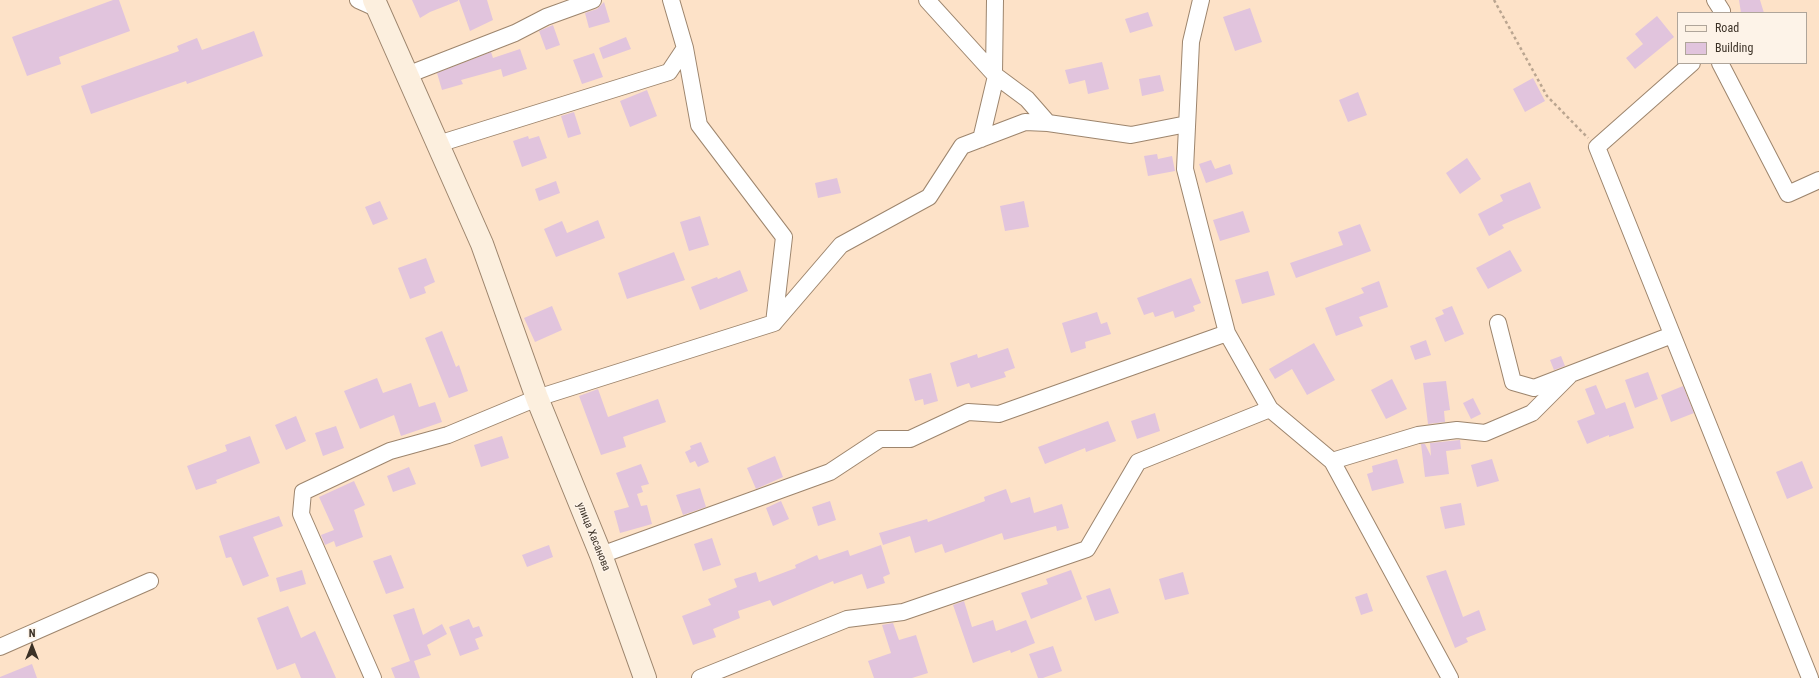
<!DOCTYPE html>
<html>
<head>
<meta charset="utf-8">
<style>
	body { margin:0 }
	#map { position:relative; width:1819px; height:678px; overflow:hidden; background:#fde2c8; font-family:"Roboto Condensed",sans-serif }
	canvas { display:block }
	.legend { position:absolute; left:1677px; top:12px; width:130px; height:52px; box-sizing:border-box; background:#fdf3e8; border:1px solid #afa59a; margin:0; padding:5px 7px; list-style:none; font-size:12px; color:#3b3126 }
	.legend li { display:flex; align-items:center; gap:8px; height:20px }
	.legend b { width:20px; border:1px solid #afa59a }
	.north { position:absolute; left:12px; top:626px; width:40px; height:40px; -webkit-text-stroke:3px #fdf3e8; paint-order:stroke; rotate:0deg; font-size:11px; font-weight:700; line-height:16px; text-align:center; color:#3b3126 }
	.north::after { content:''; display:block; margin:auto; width:14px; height:18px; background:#3b3126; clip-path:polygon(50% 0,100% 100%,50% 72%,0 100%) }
</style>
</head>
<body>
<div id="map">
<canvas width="1819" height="678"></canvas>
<ul class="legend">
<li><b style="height:5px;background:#fcefde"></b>Road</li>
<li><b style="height:11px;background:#e1c4dd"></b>Building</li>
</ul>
<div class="north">N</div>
</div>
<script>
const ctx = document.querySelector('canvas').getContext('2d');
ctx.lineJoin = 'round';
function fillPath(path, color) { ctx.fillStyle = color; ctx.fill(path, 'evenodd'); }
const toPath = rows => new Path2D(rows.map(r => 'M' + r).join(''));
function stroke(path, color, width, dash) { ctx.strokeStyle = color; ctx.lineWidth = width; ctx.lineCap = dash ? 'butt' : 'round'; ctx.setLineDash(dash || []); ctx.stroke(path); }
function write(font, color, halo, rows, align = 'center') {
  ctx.font = font + ' "Roboto Condensed",sans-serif'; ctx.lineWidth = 3; ctx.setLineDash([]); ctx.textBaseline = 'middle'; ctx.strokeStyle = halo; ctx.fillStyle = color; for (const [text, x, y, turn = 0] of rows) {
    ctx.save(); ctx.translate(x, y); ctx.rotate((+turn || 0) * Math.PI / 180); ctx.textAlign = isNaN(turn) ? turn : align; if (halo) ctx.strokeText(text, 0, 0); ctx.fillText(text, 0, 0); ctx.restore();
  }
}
fillPath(toPath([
	[113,0,119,0,130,31,59,57,61,64,27,76,12,37],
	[412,0,458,0,458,1,430,12,420,18],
	[459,0,487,0,493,20,470,31],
	[1739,0,1760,0,1764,13,1741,13],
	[604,2,610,22,589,28,585,13,597,9],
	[1250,8,1262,42,1235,51,1223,17],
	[1148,12,1153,26,1130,33,1125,19],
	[1657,16,1674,37,1635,69,1626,58,1643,44,1635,34],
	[553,25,560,45,546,50,539,31],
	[254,31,263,56,187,84,186,81,91,114,81,86,179,51,177,46,197,38,202,50],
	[626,37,631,49,603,59,599,48],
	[520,49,527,69,503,77,501,69,461,80,463,84,442,90,437,73,491,52,493,58],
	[594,53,603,77,582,84,573,60],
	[1102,62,1109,89,1088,94,1085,80,1069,84,1065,70],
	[1160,75,1164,91,1142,96,1139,79],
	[1533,78,1545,101,1525,112,1513,89],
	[647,90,657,116,630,127,620,101],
	[1358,92,1367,115,1348,122,1339,100],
	[574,112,581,134,568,138,561,116],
	[528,136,529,139,539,136,547,158,522,167,513,141],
	[1157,154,1158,159,1172,156,1175,171,1148,176,1144,156],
	[1467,158,1481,179,1460,194,1446,173],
	[1211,160,1215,169,1230,164,1233,174,1206,183,1199,164],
	[837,178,841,193,818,198,815,183],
	[556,181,560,193,539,201,535,189],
	[1530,182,1541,208,1502,225,1504,228,1489,236,1478,214,1503,201,1500,195],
	[380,201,388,219,373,225,365,207],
	[1024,201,1029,227,1005,231,1000,206],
	[1243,211,1250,232,1220,241,1213,220],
	[700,216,709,245,689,251,680,222],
	[598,220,605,238,556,257,544,229,562,221,567,233],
	[1360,224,1371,251,1296,278,1290,263,1343,245,1338,232],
	[1510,250,1522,271,1488,289,1476,268],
	[674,252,685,280,627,299,618,273],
	[426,258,435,282,424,287,426,293,410,299,398,268],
	[740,270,748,291,700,310,691,287,717,277,718,279],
	[1268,271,1275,295,1242,304,1235,280],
	[1191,278,1201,303,1193,306,1195,311,1175,318,1173,311,1155,317,1153,312,1144,315,1137,298],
	[1379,281,1388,307,1359,317,1363,326,1336,336,1325,308,1364,293,1361,288],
	[552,306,562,330,535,342,524,318],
	[1452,306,1464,334,1445,342,1435,318,1444,314,1442,310],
	[1097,312,1101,324,1107,322,1111,334,1085,342,1086,348,1071,353,1062,323],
	[442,331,456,367,459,365,468,391,449,398,425,338],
	[1426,340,1431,355,1415,360,1410,346],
	[1314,343,1335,380,1307,395,1292,369,1275,379,1269,369],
	[1008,348,1015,368,1004,372,1006,377,971,388,969,383,957,387,950,363,977,354,978,358],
	[1561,356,1565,366,1554,370,1550,360],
	[1648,372,1658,399,1635,408,1625,380],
	[931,373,938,401,924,405,923,399,915,401,909,379],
	[377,378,383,393,411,383,419,407,435,402,442,422,401,436,394,415,360,429,344,391],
	[1392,379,1407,409,1386,419,1371,390],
	[1446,381,1450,410,1444,411,1445,422,1428,424,1423,383],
	[1596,385,1606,409,1625,402,1634,428,1609,437,1609,435,1587,444,1577,421,1595,414,1585,389],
	[1683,386,1694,413,1671,422,1661,395],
	[598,389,608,417,658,399,666,422,623,437,626,447,601,455,579,396],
	[1473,398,1481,414,1471,419,1463,403],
	[1155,413,1160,431,1137,439,1131,421],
	[296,416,306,441,286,450,275,425],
	[1108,421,1116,441,1086,452,1085,448,1045,464,1038,447],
	[336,426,344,448,323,456,315,433],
	[250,436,260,463,216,480,217,483,196,490,187,466,227,451,225,445],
	[502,436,509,458,481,467,474,445],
	[1460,440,1461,449,1446,451,1449,474,1425,477,1421,444,1425,444,1431,456,1430,443],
	[701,442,709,462,698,467,695,461,690,463,685,452,691,449,690,446],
	[775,456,783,477,756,489,747,468],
	[1397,459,1404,483,1372,491,1367,474,1373,472,1372,466],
	[1492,459,1499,481,1477,487,1471,465],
	[1802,461,1813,488,1787,499,1776,472],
	[641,464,649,484,641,486,643,492,637,494,641,506,647,505,652,524,620,533,614,511,629,507,616,473],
	[409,467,416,484,393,492,387,476],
	[354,481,365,505,354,510,363,537,336,547,334,541,325,545,321,535,334,530,319,497],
	[700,488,706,507,683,515,676,495],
	[1006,489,1011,503,1030,497,1034,513,1062,504,1069,528,1057,531,1056,526,1004,540,1002,533,945,553,942,544,915,553,910,536,883,545,879,533,927,519,928,522,985,501,984,497],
	[781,501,789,519,773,526,766,508],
	[830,501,836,520,818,526,812,507],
	[1461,503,1465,525,1445,529,1440,507],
	[279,516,283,526,253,537,269,576,243,586,231,557,226,558,219,536],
	[712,538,721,565,703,571,694,544],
	[549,545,553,557,527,567,522,555],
	[881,545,890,574,883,577,885,583,867,589,862,574,834,584,833,581,773,606,770,600,738,611,740,618,713,629,716,637,693,645,682,616,711,605,708,599,737,587,734,579,756,572,759,582,796,568,795,565,817,555,819,560,848,550,850,556],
	[391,555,404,588,386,594,373,561],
	[302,570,306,584,280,592,276,578],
	[1071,570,1082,599,1031,619,1021,593,1048,584,1046,579],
	[1446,570,1463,617,1479,610,1486,630,1466,638,1468,642,1455,648,1426,576],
	[1183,572,1189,594,1165,600,1159,579],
	[1110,588,1119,613,1095,621,1086,596],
	[1367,593,1373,611,1361,615,1355,597],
	[964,601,972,627,993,620,996,631,1026,620,1035,643,1011,653,1010,650,973,663,953,605],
	[288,606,301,638,315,631,336,678,301,678,295,663,277,670,257,618],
	[414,608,423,635,442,624,447,634,427,645,431,655,414,661,420,678,395,678,391,668,410,661,393,615],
	[469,619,473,628,479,626,483,636,475,639,479,649,460,656,449,627],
	[893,623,899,640,916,635,928,673,912,678,874,678,868,661,891,653,882,625],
	[1053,646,1062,671,1043,678,1038,678,1029,654],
	[32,664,37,678,0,678,0,677]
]), '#e1c4dd');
const street = toPath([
	[358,0,378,9],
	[927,0,996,76,981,139],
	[1201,0,1191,42,1185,169,1227,333,1270,409,1332,461],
	[1715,0,1722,11,1721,13],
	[1692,63,1597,147,1810,678],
	[1720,63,1788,194,1819,180],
	[994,74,995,0],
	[407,75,515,33,546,17,593,0],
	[996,76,1027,99,1048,123],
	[438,144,669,72,685,48,671,0],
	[774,323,841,245,929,197,962,146,1025,122,1048,123,1131,135,1187,124],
	[1498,323,1513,382,1534,388,1672,335],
	[601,555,830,472,880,439,910,439,968,412,999,414,1227,333],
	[0,647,150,581],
	[373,678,301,514,303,492,390,451,448,435,537,398,774,323,784,237,699,125,685,48],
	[700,678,847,619,903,612,1087,549,1138,462,1270,409],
	[1450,678,1332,461,1418,435,1457,430,1485,433,1532,413,1569,376]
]);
const secondary = toPath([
	[374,0,482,244,537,398,601,555,645,678]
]);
stroke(street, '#9d856d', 18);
stroke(secondary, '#9d856d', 24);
stroke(toPath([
	[1494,0,1547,96,1588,138]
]), '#baa590', 2.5, [3, 3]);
stroke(street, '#fff', 16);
stroke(secondary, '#fcefde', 22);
write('11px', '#3b3126', '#fdf3e8', [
	["улица Хасанова",593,537,68]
]);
</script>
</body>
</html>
